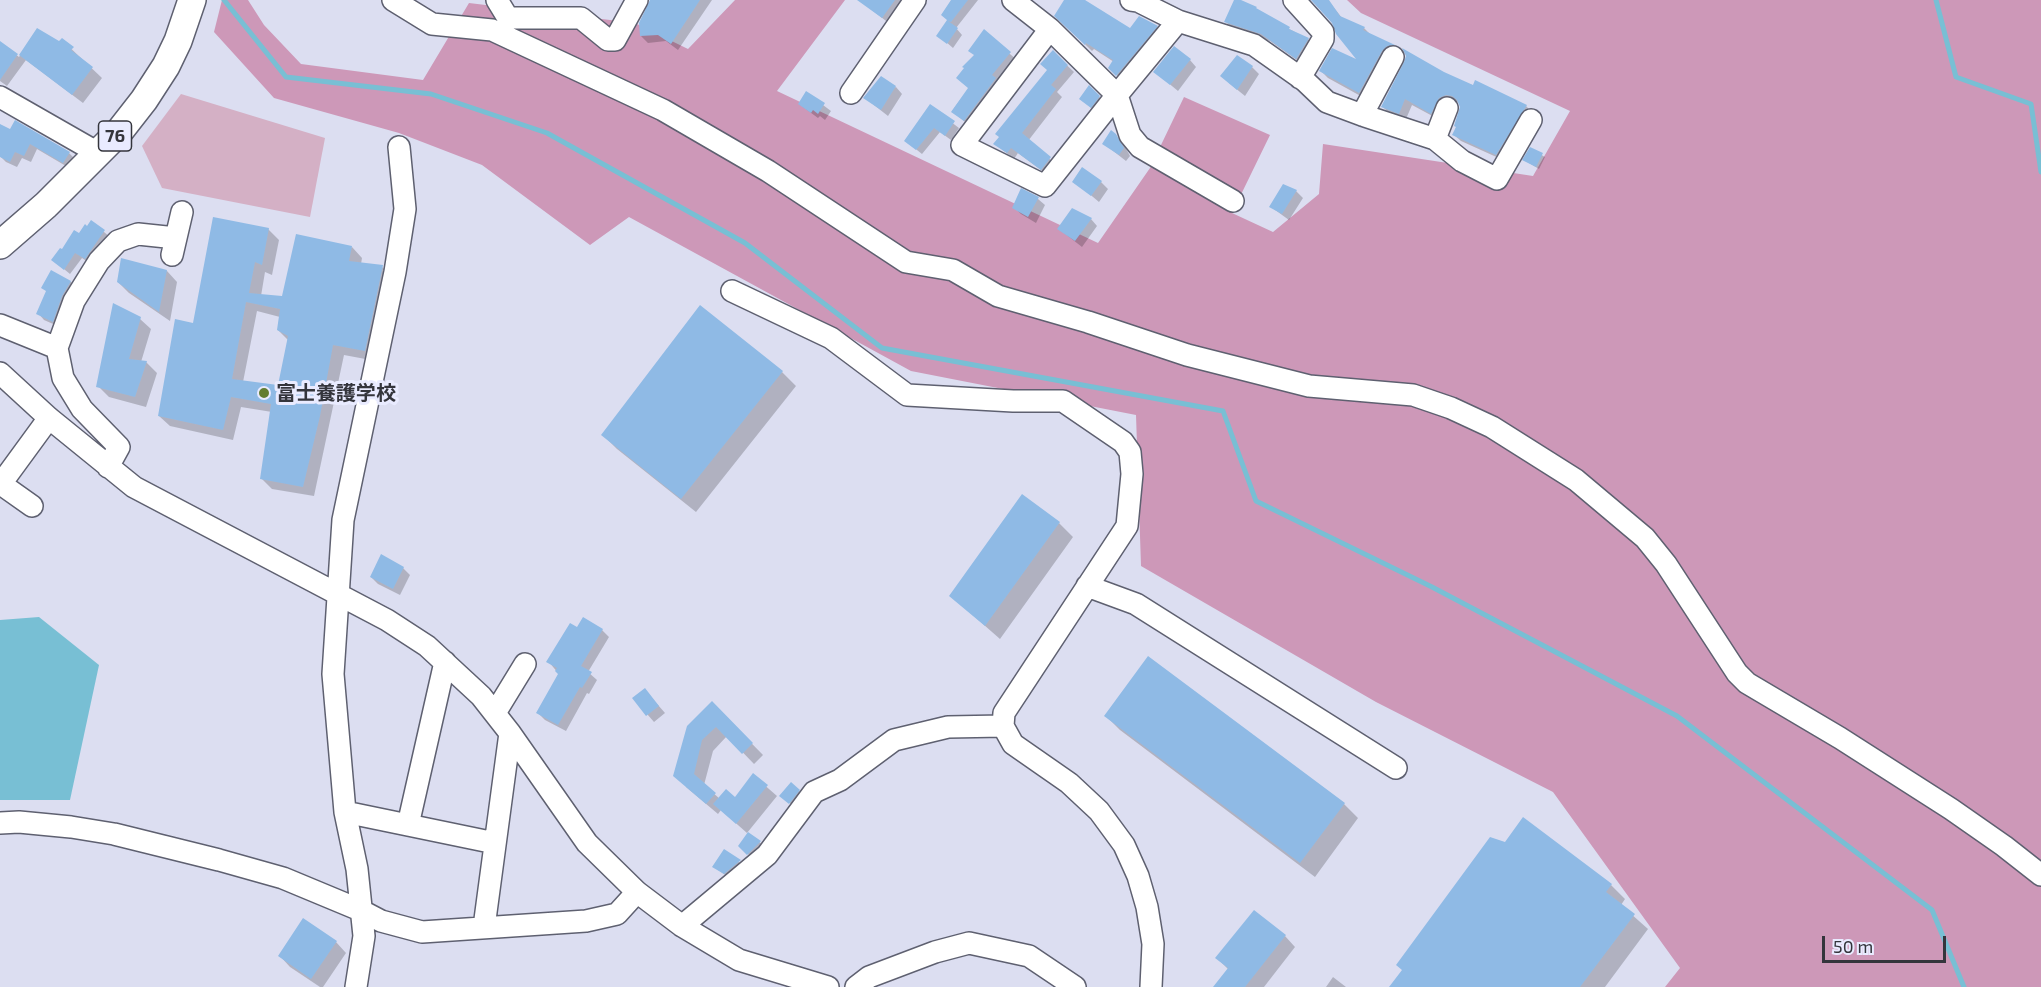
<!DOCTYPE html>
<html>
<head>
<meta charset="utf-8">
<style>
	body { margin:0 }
	#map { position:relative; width:2041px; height:987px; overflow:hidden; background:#dcdef1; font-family:"Exo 2",sans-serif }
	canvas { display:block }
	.scale { position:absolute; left:1822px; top:936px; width:124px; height:27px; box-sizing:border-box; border:3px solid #34353c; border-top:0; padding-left:8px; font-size:18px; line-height:21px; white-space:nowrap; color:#34353c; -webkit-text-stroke:4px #e9ebff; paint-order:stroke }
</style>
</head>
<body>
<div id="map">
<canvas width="2041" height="987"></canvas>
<div class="scale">50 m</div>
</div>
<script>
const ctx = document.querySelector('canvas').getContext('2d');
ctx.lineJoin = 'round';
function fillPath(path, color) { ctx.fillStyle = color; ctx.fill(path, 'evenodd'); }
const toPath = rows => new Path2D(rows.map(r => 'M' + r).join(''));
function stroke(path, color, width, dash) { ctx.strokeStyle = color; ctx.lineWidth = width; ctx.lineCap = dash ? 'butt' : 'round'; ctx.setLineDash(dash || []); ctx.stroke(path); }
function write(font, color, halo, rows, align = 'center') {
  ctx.font = font + ' "Exo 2","Noto Sans JP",sans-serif'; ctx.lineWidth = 6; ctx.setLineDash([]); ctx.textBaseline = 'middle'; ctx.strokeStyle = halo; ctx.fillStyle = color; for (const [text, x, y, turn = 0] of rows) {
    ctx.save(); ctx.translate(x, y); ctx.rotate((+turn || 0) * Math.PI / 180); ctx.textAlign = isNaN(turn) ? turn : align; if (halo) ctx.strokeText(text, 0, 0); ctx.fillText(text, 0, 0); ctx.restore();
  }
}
fillPath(toPath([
	[181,94,325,138,310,217,162,188,142,146]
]), '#d4b0c5');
fillPath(toPath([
	[222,0,248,0,264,25,301,64,423,80,469,3,635,23,688,49,735,0,845,0,777,91,1098,243,1150,168,1184,97,1270,135,1232,213,1273,232,1319,194,1323,144,1533,176,1570,111,1361,13,1347,0,2041,0,2041,987,1665,987,1680,968,1553,792,1376,702,1141,566,1136,415,911,371,629,217,590,245,482,165,399,133,274,98,214,32]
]), '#cd98b8');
fillPath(toPath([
	[39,617,99,665,70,800,0,800,0,620]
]), '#78bfd4');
fillPath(toPath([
	[651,0,712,0,678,50,666,41,648,43,641,36],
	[867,0,901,0,904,3,890,24,864,4],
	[953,0,978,0,956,28,962,35,953,48,938,35,948,21],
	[1066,0,1084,0,1130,30,1157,27,1163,34,1124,82,1110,68,1114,62,1094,49,1092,51,1056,16],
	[1235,0,1308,39,1315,46,1304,65,1270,41,1233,29,1226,22],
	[1313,0,1328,0,1342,18,1364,28,1371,35,1394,46,1399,51,1366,99,1328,78,1321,71,1361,63,1334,23],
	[37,30,59,43,62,40,102,78,83,103,26,60,7,86,0,81,2,44,19,57],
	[984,32,1017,60,971,127,952,111,969,88,975,56],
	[1053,52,1074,72,1057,92,1062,97,1028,141,1057,165,1049,176,1018,153,1014,159,995,144,1049,70],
	[1190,60,1196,67,1178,91,1155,72],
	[1252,67,1259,74,1245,96,1229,83],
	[1444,74,1526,106,1532,112,1503,160,1461,141,1454,135,1461,107,1459,102,1453,101,1438,119,1412,105,1406,119,1389,113,1383,107],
	[896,87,902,94,888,116,865,98],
	[1089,87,1106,104,1098,113,1088,105],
	[807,93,831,111,825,120,820,116,818,118,799,104],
	[930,106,959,128,951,140,940,132,922,154,912,146],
	[0,126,69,153,76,160,71,169,37,149,31,162,22,158,17,167,6,162,0,156],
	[1115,136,1123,143,1130,156,1126,161,1103,143],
	[1531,149,1545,157,1539,169,1524,160],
	[1074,181,1101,182,1108,189,1099,202],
	[1283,186,1296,191,1303,198,1289,220,1271,207],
	[1022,190,1038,199,1045,205,1036,223,1021,214,1014,207],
	[1091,219,1097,226,1082,247,1059,229],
	[92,222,110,237,91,264,82,258,70,274,53,260],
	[268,229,279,240,272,275,265,272,261,296,283,298,352,247,362,258,361,264,382,267,393,277,376,361,344,355,314,496,272,489,261,478,272,412,241,407,233,440,170,426,159,416,194,325],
	[257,311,280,317,278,330,289,341,279,387,243,382],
	[167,271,177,282,170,321,129,293,118,282],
	[51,272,71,282,77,289,60,327,44,320,38,313,47,292],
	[140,319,151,329,141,362,146,362,157,373,146,407,109,397,98,386],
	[782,372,796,386,696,512,617,449,603,435],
	[1059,523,1073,537,1000,639,951,596],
	[403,568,410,575,400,595,378,584,371,577],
	[577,629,602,630,609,637,588,672,597,680,589,694,587,693,566,731,545,720,538,713,559,674,548,661],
	[645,690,665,713,654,722,634,699],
	[712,703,763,755,754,764,727,736,713,751,704,785,720,799,735,799,753,775,777,796,747,833,721,810,718,814,686,787],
	[1106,716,1344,804,1358,818,1315,877,1120,730],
	[791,784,802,794,793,806,781,795],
	[749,834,763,845,751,857,740,846],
	[725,851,746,868,732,880,714,867],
	[1611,885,1625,899,1621,905,1648,929,1605,987,1391,987],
	[1285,936,1295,947,1264,987,1215,987,1229,970,1217,958],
	[336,942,346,953,323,987,320,987,290,967,280,956],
	[1333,977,1346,987,1326,987]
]), '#0003');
stroke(toPath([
	[224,0,286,77,431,94,547,133,745,243,882,348,1223,411,1256,501,1432,587,1677,716,1932,910,1964,987],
	[1936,0,1956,77,2031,104,2041,172]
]), '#78bfd4', 5);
fillPath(toPath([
	[650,0,700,0,671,44,658,35,640,36,639,23],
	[857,0,895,0,882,18],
	[951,0,968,0,951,22,948,21,958,28,947,44,936,36,947,20,941,15],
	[1064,0,1085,0,1130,28,1139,16,1158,26,1116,76,1108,68,1113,60,1086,43,1085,45,1054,16],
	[1234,0,1241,0,1257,7,1256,8,1290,27,1289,29,1309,38,1296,59,1261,34,1224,22],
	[1311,0,1329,0,1340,16,1365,27,1363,30,1395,45,1387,46,1382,51,1359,93,1319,71,1332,48,1356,59,1336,34,1332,23],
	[37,28,59,41,62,38,74,47,71,50,93,67,72,95,19,55],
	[984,29,1011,52,992,75,996,78,964,121,951,112,968,88,956,78,964,68,962,67,974,55,968,51],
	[0,41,18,54,0,80],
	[1174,46,1191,59,1170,85,1153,72],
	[1402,48,1444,72,1473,85,1475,80,1527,105,1496,155,1452,135,1456,127,1454,126,1460,107,1457,100,1452,96,1446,95,1439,98,1431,114,1405,99,1399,114,1381,107,1404,62,1406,56],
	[1053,50,1068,65,1051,85,1056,89,1022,133,1051,157,1041,170,1011,148,1007,153,993,144,999,137,995,134,1047,70,1040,64],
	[1237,55,1253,66,1237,90,1220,76],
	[881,76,896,86,881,110,863,98],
	[1089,85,1100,96,1091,108,1079,99],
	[806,91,825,103,818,114,813,110,811,113,798,104],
	[930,104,955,121,945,136,934,128,916,150,904,141],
	[15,120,70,152,63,163,30,144,24,156,15,152,10,162,0,157,0,124,10,129],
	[1111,130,1116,134,1124,148,1119,155,1102,144],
	[1530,147,1543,153,1536,167,1522,160],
	[1082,167,1102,181,1091,196,1072,182],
	[1283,184,1297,190,1282,214,1269,207],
	[1021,188,1039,197,1028,217,1012,208],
	[1072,208,1092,218,1075,241,1057,229],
	[213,217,269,228,262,265,255,262,249,293,282,296,296,234,352,246,349,261,383,265,365,351,333,345,320,416,303,487,260,479,271,404,231,397,223,430,158,416,175,319,193,323],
	[246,302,280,309,277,330,288,336,278,385,232,379],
	[91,220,105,230,85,259,75,253,64,270,51,260,60,248,62,249,74,230,79,233,85,224,87,226],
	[121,258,167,270,159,312,117,282],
	[51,270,71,281,62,296,53,322,36,314,46,291,41,288],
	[113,303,141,317,129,359,147,361,135,397,96,387],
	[700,305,783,371,681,499,601,435],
	[1022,494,1060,522,985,626,949,596],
	[381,554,404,567,393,589,370,577],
	[583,617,603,629,581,666,592,672,582,688,580,687,558,725,536,713,558,674,555,671,557,668,546,662,570,623,577,627],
	[1148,656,1345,803,1300,863,1104,716],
	[645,688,659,706,646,716,632,698],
	[712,701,753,743,742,754,716,727,702,740,694,774,716,793,706,804,673,776,687,726],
	[753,773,768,785,736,824,713,804,726,789,735,797],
	[791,782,800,790,789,804,779,796],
	[1523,817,1612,884,1606,892,1635,914,1580,987,1389,987,1402,970,1396,965,1490,837,1505,842],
	[748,832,761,841,747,855,738,846],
	[724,849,741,860,724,874,712,867],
	[1254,910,1286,935,1245,987,1213,987,1228,968,1215,958],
	[303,918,337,941,311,979,278,956]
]), '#8fbae5');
const minor = toPath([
	[393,0,432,24,492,30,663,110,768,171,906,262,953,270,998,296,1088,322,1187,355,1309,386,1413,395,1451,408,1492,427,1576,480,1645,538,1666,564,1737,673,1747,683,1840,738,1951,809,2004,846,2041,875],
	[497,0,508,18,581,18,608,40,615,40,637,0],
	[1013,0,1050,29,1117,95,1178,21,1254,45,1305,81,1327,102,1362,115,1435,139,1462,161,1497,179,1531,120],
	[1131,0,1138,1,1178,21],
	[1294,0,1323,32,1323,39,1300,78],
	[1050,29,962,145,1045,186,1117,95],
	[851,93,915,0],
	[1117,95,1130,135,1140,147,1233,201],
	[0,97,98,153],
	[1362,115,1393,57],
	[1435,139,1447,108],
	[172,255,182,212],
	[732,291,831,338,907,395,1013,401,1063,401,1123,442,1130,452,1132,474,1127,526,1004,713,1003,726,1013,744,1069,783,1099,811,1124,845,1138,876,1147,907,1153,944,1151,987],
	[0,325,57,348,74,301,99,261,118,241,138,234,176,238],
	[57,348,63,378,82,409,119,447,108,467],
	[0,373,49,418,134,487,387,620,427,646,481,696,510,733,587,843,637,892,682,926,739,960,828,987],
	[1,484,32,506],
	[0,485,49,418],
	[1087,586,1136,604,1396,768],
	[495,713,525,664],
	[345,812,495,843],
	[0,823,19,822,71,827,114,834,219,860,283,878,360,910,381,921,422,932,586,921,617,914,637,892],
	[408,825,445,662],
	[682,926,767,855,814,792,840,780,894,740,948,727,1003,726],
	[484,927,510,733],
	[356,987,364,936,357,869,345,812,333,674,343,520,395,272,405,209,399,147],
	[856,987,869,977,935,952,969,943,1029,956,1075,987]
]);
const major = toPath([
	[0,245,46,205,119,132,144,100,166,66,178,41,192,0]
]);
stroke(minor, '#5e6070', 24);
stroke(major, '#5e6070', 30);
stroke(minor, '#fff', 21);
stroke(major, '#fff', 27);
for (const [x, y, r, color] of [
	[264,393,6,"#637d31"]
]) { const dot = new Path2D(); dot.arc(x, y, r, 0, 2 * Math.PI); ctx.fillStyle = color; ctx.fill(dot); stroke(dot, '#e9ebff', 2); }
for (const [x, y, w] of [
	[115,136,33]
]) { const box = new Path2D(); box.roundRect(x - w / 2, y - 15, w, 30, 4.5); ctx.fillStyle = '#e9ebff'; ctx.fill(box); stroke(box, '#34353c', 1.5); }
write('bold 18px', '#34353c', null, [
	["76",115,136]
]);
write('bold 20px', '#34353c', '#e9ebff', [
	["富士養護学校",276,393]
], 'left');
</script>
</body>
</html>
